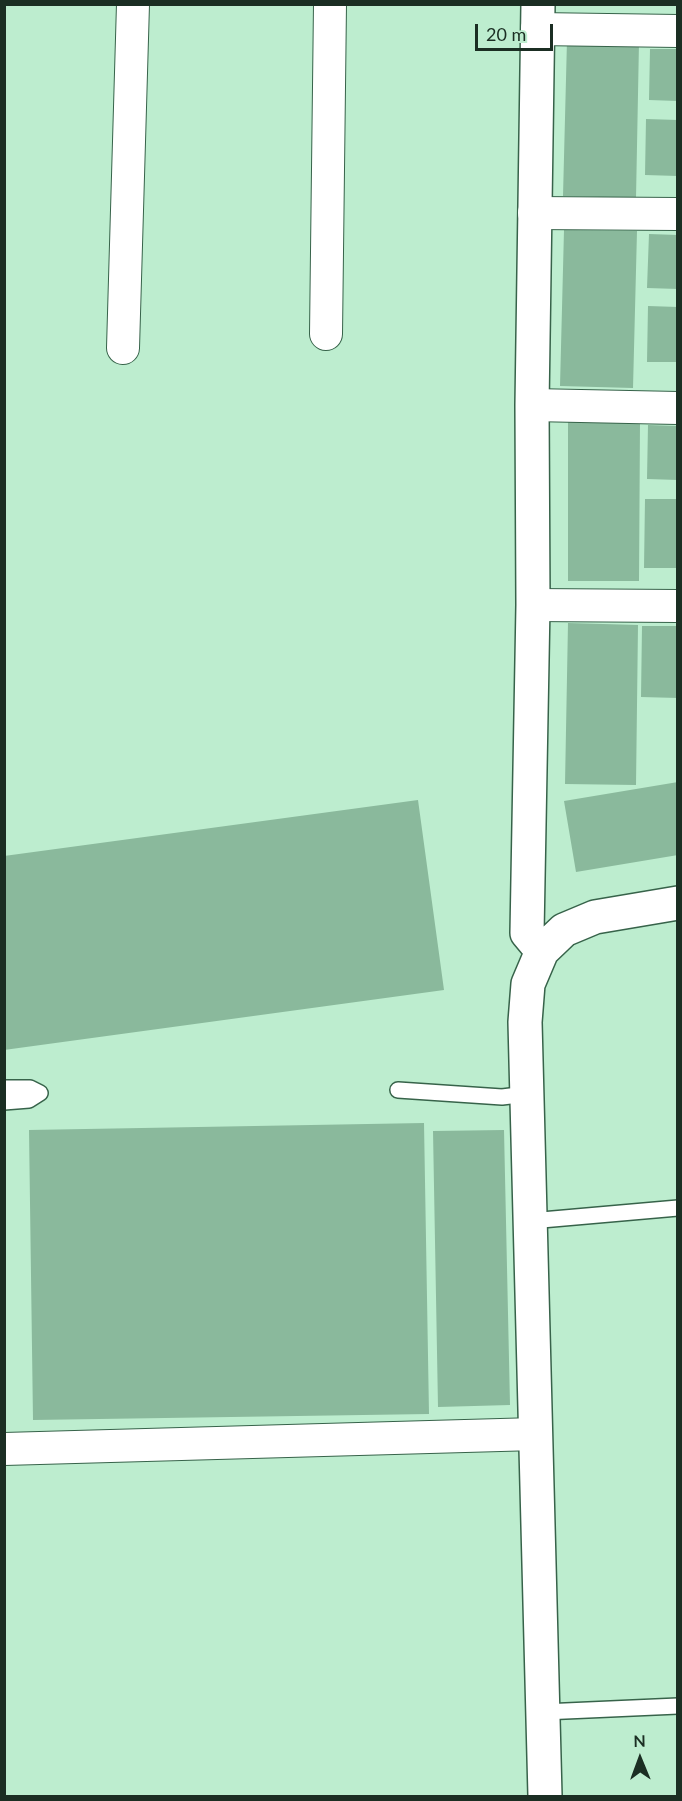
<!DOCTYPE html>
<html>
<head>
<meta charset="utf-8">
<style>
	body { margin:0 }
	#map { position:relative; width:682px; height:1801px; overflow:hidden; background:#bdedcf; font-family:Lato,sans-serif }
	canvas { display:block }
	.frame { position:absolute; inset:0; border:6px solid #1b2e23; pointer-events:none }
	.north { position:absolute; left:610px; top:1729px; width:60px; height:60px; -webkit-text-stroke:4px #bdedcf; paint-order:stroke; rotate:359deg; font-size:16px; font-weight:700; line-height:24px; text-align:center; color:#1b2e23 }
	.north::after { content:''; display:block; margin:auto; width:21px; height:27px; background:#1b2e23; clip-path:polygon(50% 0,100% 100%,50% 72%,0 100%) }
	.scale { position:absolute; left:475px; top:24px; width:78px; height:27px; box-sizing:border-box; border:3px solid #1b2e23; border-top:0; padding-left:8px; font-size:18px; line-height:21px; white-space:nowrap; color:#1b2e23; -webkit-text-stroke:4px #bdedcf; paint-order:stroke }
</style>
</head>
<body>
<div id="map">
<canvas width="682" height="1801"></canvas>
<div class="frame"></div>
<div class="north">N</div>
<div class="scale">20 m</div>
</div>
<script>
const ctx = document.querySelector('canvas').getContext('2d');
ctx.lineJoin = 'round';
function fillPath(path, color) { ctx.fillStyle = color; ctx.fill(path, 'evenodd'); }
const toPath = rows => new Path2D(rows.map(r => 'M' + r).join(''));
function stroke(path, color, width, dash) { ctx.strokeStyle = color; ctx.lineWidth = width; ctx.lineCap = dash ? 'butt' : 'round'; ctx.setLineDash(dash || []); ctx.stroke(path); }
fillPath(toPath([
	[567,40,639,42,636,198,563,196],
	[650,49,678,49,678,101,649,100],
	[646,119,678,120,678,176,645,175],
	[564,230,637,231,633,388,560,386],
	[649,234,678,235,678,289,647,288],
	[648,306,678,307,678,362,647,362],
	[568,422,640,422,639,581,568,581],
	[648,425,678,426,678,480,647,479],
	[645,499,678,499,678,568,644,568],
	[568,623,638,625,636,785,565,784],
	[642,626,678,626,678,698,641,697],
	[678,782,678,855,576,872,564,801],
	[418,800,444,990,4,1050,4,856],
	[424,1123,429,1414,33,1420,29,1130],
	[504,1130,510,1405,438,1407,433,1131]
]), '#8ab99c');
const lane = toPath([
	[4,1088,30,1088,40,1093,29,1100,4,1102],
	[398,1090,502,1097,527,1094],
	[530,1221,678,1208],
	[543,1712,678,1706]
]);
const street = toPath([
	[537,29,678,31],
	[534,213,678,214],
	[326,334,330,4],
	[123,348,133,4],
	[532,405,678,408],
	[533,605,678,606],
	[4,1449,536,1434]
]);
const secondary = toPath([
	[538,4,532,405,533,605,527,933,542,951],
	[545,1796,525,1022,528,984,542,951,564,930,595,917,678,903]
]);
stroke(lane, '#37634a', 18);
stroke(street, '#37634a', 34);
stroke(secondary, '#37634a', 36);
stroke(lane, '#fff', 15);
stroke(street, '#fff', 32);
stroke(secondary, '#fff', 33);
</script>
</body>
</html>
